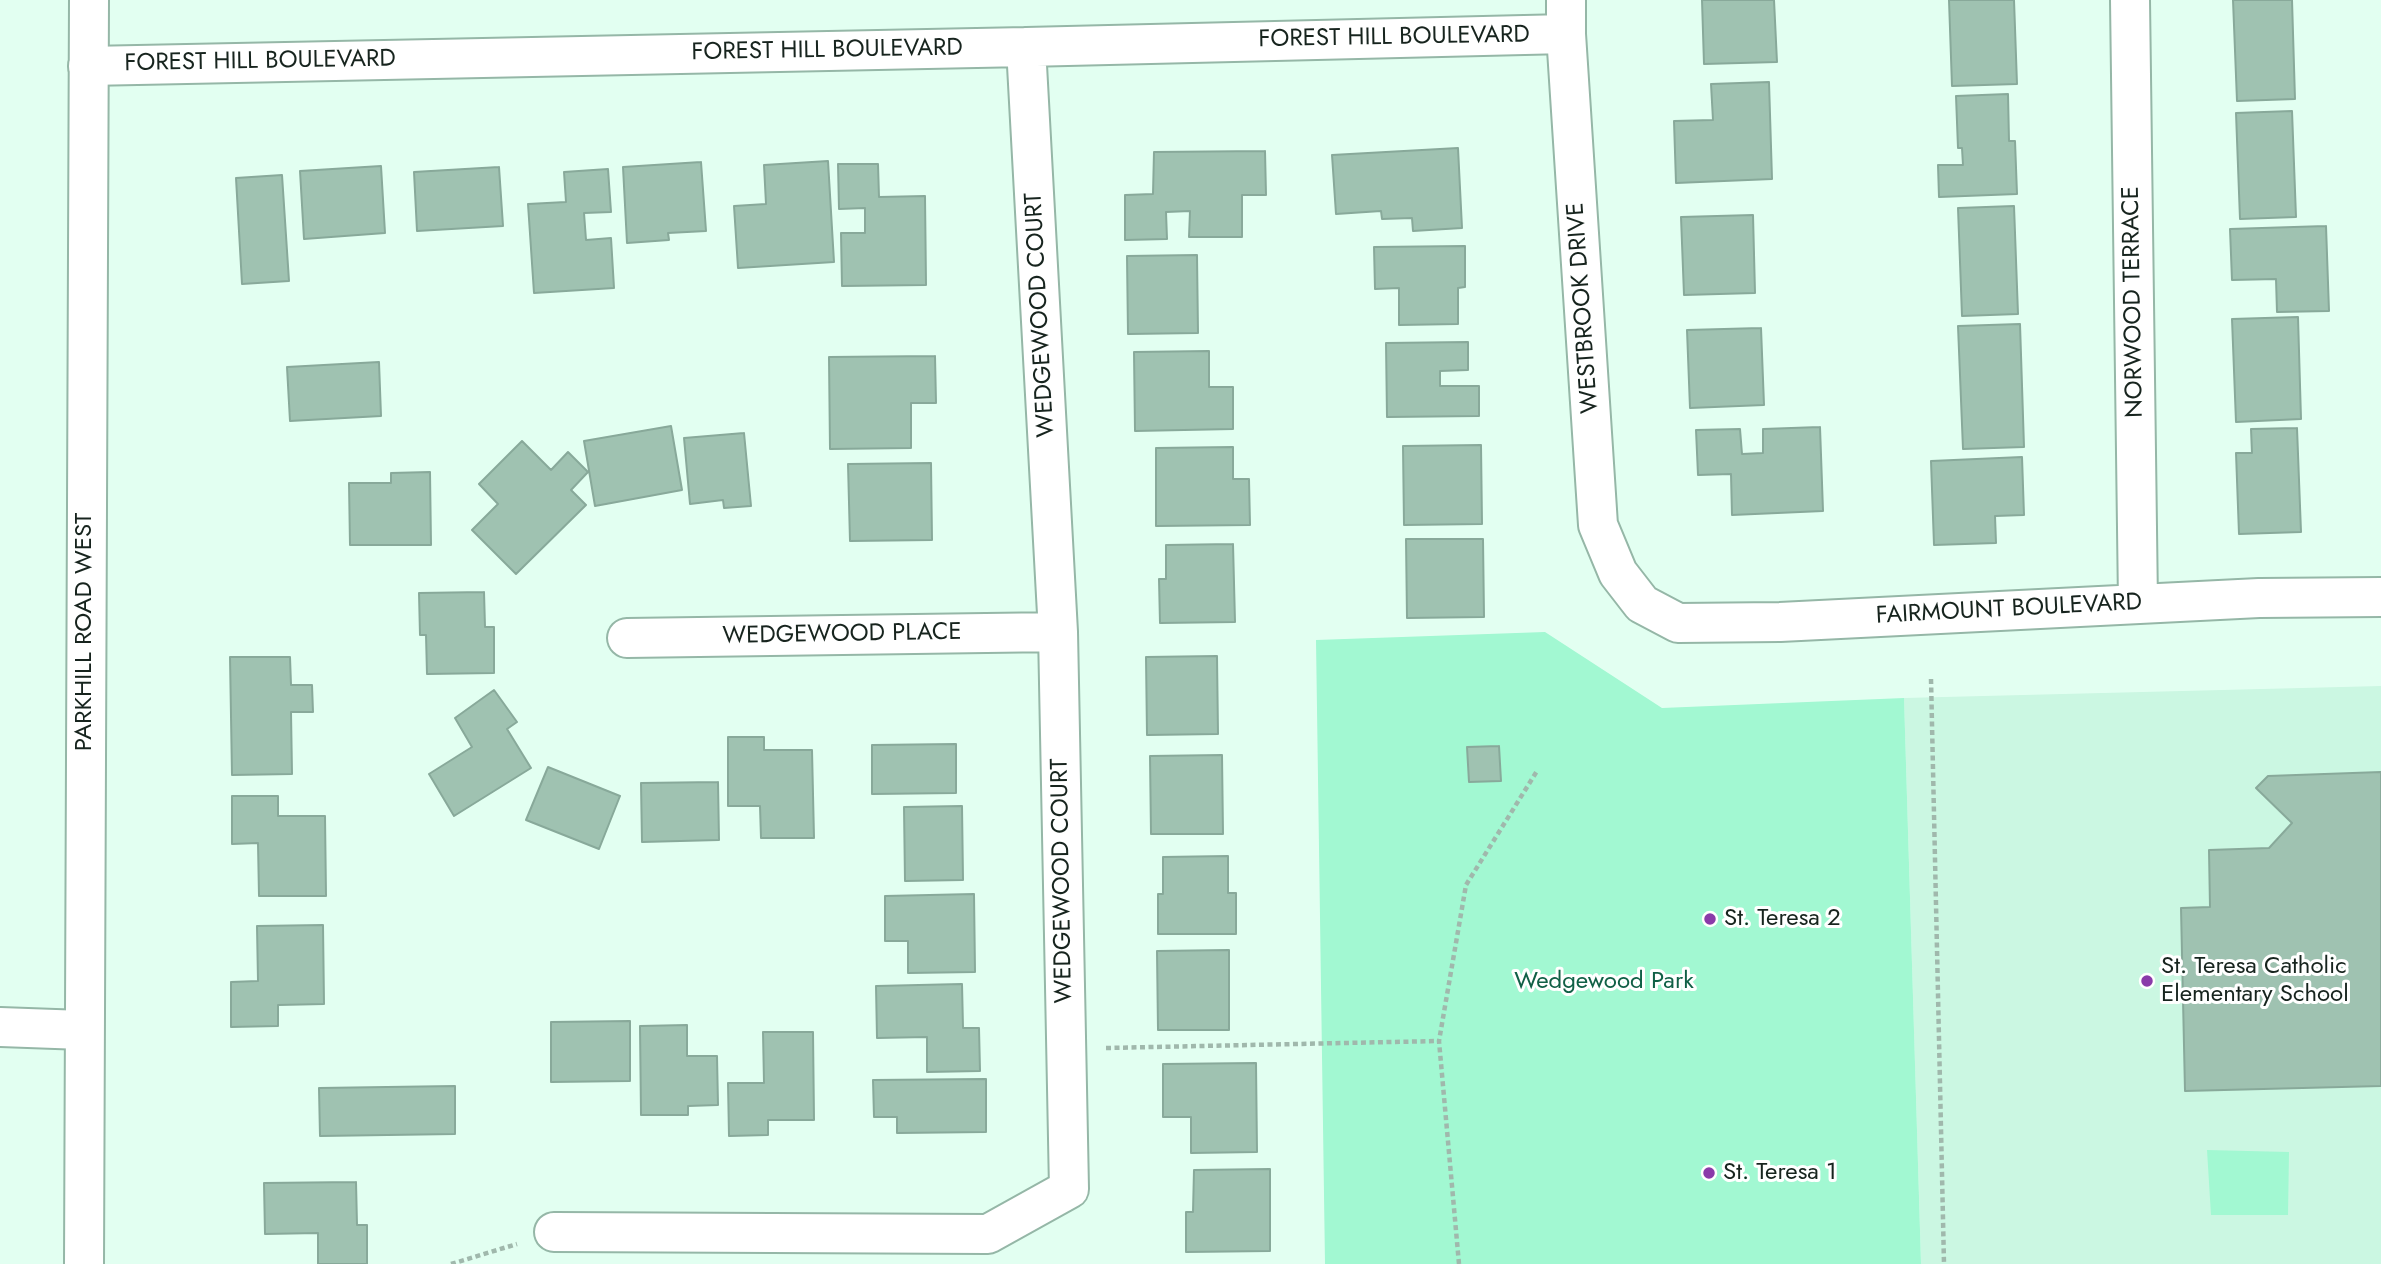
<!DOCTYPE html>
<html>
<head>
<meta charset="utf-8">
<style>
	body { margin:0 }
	canvas { display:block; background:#e2fff1 }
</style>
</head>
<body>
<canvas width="2381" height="1264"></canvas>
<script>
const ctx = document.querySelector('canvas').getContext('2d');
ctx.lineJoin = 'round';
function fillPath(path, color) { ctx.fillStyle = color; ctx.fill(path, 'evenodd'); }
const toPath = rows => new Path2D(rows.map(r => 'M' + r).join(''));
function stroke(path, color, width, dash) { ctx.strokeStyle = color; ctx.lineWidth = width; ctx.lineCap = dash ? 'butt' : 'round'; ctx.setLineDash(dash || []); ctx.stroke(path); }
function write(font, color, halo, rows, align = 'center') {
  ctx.font = font + ' Jost,sans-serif'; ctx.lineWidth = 6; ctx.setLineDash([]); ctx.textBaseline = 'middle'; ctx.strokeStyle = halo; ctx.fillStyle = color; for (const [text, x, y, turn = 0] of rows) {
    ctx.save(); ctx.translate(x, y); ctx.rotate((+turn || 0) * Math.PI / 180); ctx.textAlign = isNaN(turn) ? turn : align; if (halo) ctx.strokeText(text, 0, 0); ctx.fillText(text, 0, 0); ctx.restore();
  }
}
fillPath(toPath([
	[2381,686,2381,1264,1921,1264,1904,698]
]), '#cbf7e2');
fillPath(toPath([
	[1545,632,1662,708,1904,698,1921,1264,1325,1264,1316,640],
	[2207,1150,2289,1152,2288,1215,2211,1215]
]), '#a2f8d2');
const building = toPath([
	[1702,0,1774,0,1777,62,1704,64,1702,0],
	[1949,0,2014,0,2017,84,1952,86,1949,0],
	[2233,0,2292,0,2295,99,2237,101,2233,0],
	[1769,82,1772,179,1676,183,1674,121,1713,120,1711,84,1769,82],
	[2008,94,2009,141,2015,141,2017,194,1939,197,1938,165,1963,165,1962,148,1958,148,1956,96,2008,94],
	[2292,111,2296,217,2240,219,2236,113,2292,111],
	[1458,148,1462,228,1413,231,1412,218,1382,219,1381,211,1336,214,1332,155,1458,148],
	[1265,151,1266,195,1242,195,1242,237,1189,237,1190,211,1166,212,1167,239,1125,240,1125,195,1153,194,1154,152,1265,151],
	[828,161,834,262,738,268,734,206,766,204,764,165,828,161],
	[701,162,706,231,668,233,669,240,627,243,623,167,701,162],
	[838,164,878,164,879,197,925,196,926,285,842,286,841,233,865,233,865,208,839,209,838,164],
	[381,166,385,233,304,239,300,171,381,166],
	[499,167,503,226,417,231,414,172,499,167],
	[608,169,611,212,584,213,586,240,611,238,614,288,534,293,528,204,566,202,564,172,608,169],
	[282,175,289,281,242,284,236,178,282,175],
	[2014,206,2018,314,1962,316,1958,208,2014,206],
	[1753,215,1755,293,1684,295,1681,217,1753,215],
	[2326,226,2329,311,2277,312,2276,279,2232,280,2230,229,2326,226],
	[1465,246,1465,287,1458,288,1458,324,1399,325,1399,288,1375,289,1374,247,1465,246],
	[1197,255,1198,333,1128,334,1127,256,1197,255],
	[2298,317,2301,419,2236,422,2232,319,2298,317],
	[2020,324,2024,447,1963,449,1958,326,2020,324],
	[1761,328,1764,405,1690,408,1687,330,1761,328],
	[1468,342,1468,370,1440,371,1440,386,1479,386,1479,416,1387,417,1386,343,1468,342],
	[1209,351,1209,387,1233,387,1233,429,1135,431,1134,352,1209,351],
	[935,356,936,403,911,403,911,448,830,449,829,357,935,356],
	[379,362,381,416,290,421,287,367,379,362],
	[671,426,682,490,595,506,584,441,671,426],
	[1820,427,1823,511,1732,515,1731,474,1698,475,1696,430,1740,429,1742,454,1763,453,1763,429,1820,427],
	[2297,428,2301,532,2239,534,2236,453,2252,453,2251,429,2297,428],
	[744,433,751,506,724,508,723,500,690,504,684,438,744,433],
	[522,441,551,470,568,452,588,472,571,490,586,505,516,574,472,530,498,504,479,484,522,441],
	[1481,445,1482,524,1404,525,1403,446,1481,445],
	[1233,447,1233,479,1249,479,1250,525,1156,526,1156,448,1233,447],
	[2022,457,2024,515,1995,516,1996,543,1934,545,1931,461,2022,457],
	[931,463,932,540,850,541,848,464,931,463],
	[430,472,431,545,350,545,349,483,391,483,391,473,430,472],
	[1406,539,1483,539,1484,617,1407,618,1406,539],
	[1233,544,1235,622,1160,623,1159,579,1166,579,1166,545,1233,544],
	[484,592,485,627,494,627,494,673,427,674,426,635,420,635,419,593,484,592],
	[1217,656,1218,734,1147,735,1146,657,1217,656],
	[230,657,290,657,291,685,312,685,313,712,291,712,292,774,232,775,230,657],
	[494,690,517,722,507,729,531,768,454,816,429,774,472,747,455,718,494,690],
	[728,737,764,737,764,750,812,750,814,838,761,838,760,806,728,806,728,737],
	[956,744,956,793,872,794,872,745,956,744],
	[1499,746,1501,781,1469,782,1467,747,1499,746],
	[1222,755,1223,834,1151,834,1150,756,1222,755],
	[548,767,620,796,599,849,526,820,548,767],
	[2381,772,2381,1086,2185,1091,2181,908,2210,907,2209,850,2269,848,2292,823,2256,788,2268,776,2381,772],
	[718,782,719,840,642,842,641,783,718,782],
	[232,796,278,796,278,816,325,816,326,896,259,896,258,843,232,844,232,796],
	[962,806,963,880,905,881,904,807,962,806],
	[1228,856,1228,893,1236,893,1236,934,1158,934,1158,894,1163,894,1163,857,1228,856],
	[974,894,975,972,908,973,908,941,885,941,885,896,974,894],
	[323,925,324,1004,278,1005,278,1026,231,1027,231,982,258,981,257,926,323,925],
	[1229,950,1229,1030,1158,1030,1157,951,1229,950],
	[962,984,963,1028,979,1028,980,1071,927,1072,927,1037,877,1038,876,986,962,984],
	[630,1021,630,1081,551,1082,551,1022,630,1021],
	[687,1025,687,1056,717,1056,718,1105,688,1106,688,1115,641,1115,640,1026,687,1025],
	[763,1032,813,1032,814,1120,768,1120,768,1135,729,1136,728,1083,764,1083,763,1032],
	[1256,1063,1257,1152,1191,1153,1191,1117,1163,1117,1163,1064,1256,1063],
	[986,1079,986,1132,897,1133,897,1117,874,1117,873,1080,986,1079],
	[455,1086,455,1134,320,1136,319,1088,455,1086],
	[1270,1169,1270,1251,1186,1252,1186,1212,1193,1212,1194,1170,1270,1169],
	[356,1182,357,1225,367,1225,367,1264,318,1264,318,1233,265,1234,264,1183,356,1182]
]);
fillPath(building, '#9fc2b1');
stroke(building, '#88a99a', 2);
const street = toPath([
	[1566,0,1566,34,1598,525,1618,573,1642,604,1678,623,1780,622,2259,598,2381,597],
	[2130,0,2138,603],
	[88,66,1026,47,1566,34],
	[627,638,1058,632],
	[0,1027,83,1030],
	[554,1232,988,1234,1069,1189,1058,632,1026,47]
]);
const secondary = toPath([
	[84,1264,89,0]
]);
stroke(street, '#95b7a7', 42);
stroke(secondary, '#95b7a7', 42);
stroke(toPath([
	[1931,679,1944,1264],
	[1106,1048,1439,1041],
	[451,1264,517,1244],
	[1459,1264,1439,1041,1466,885,1537,771]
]), '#a0b8ac', 4.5, [5, 3.5]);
stroke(street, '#fff', 38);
stroke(secondary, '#fff', 38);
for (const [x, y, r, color] of [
	[1710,919,7,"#8a3aa9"],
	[2147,981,7,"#8a3aa9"],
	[1709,1173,7,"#8a3aa9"]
]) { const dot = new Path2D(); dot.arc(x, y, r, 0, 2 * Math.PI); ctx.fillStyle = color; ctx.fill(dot); stroke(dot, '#fff', 2.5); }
write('24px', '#17241e', '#fff', [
	["FOREST HILL BOULEVARD",1394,38,-1],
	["FOREST HILL BOULEVARD",827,51,-1],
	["FOREST HILL BOULEVARD",260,62,-1],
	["NORWOOD TERRACE",2134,302,-91],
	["WESTBROOK DRIVE",1584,308,-94],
	["WEDGEWOOD COURT",1041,315,-93],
	["FAIRMOUNT BOULEVARD",2009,610,-3],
	["PARKHILL ROAD WEST",85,632,-90],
	["WEDGEWOOD PLACE",842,635,-1],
	["WEDGEWOOD COURT",1063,881,-91]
]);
write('24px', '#17241e', '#fff', [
	["St. Teresa 2",1724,919],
	["St. Teresa Catholic",2161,967],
	["Elementary School",2161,995],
	["St. Teresa 1",1723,1173]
], 'left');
write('24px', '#106046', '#fff', [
	["Wedgewood Park",1604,982]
]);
</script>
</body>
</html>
